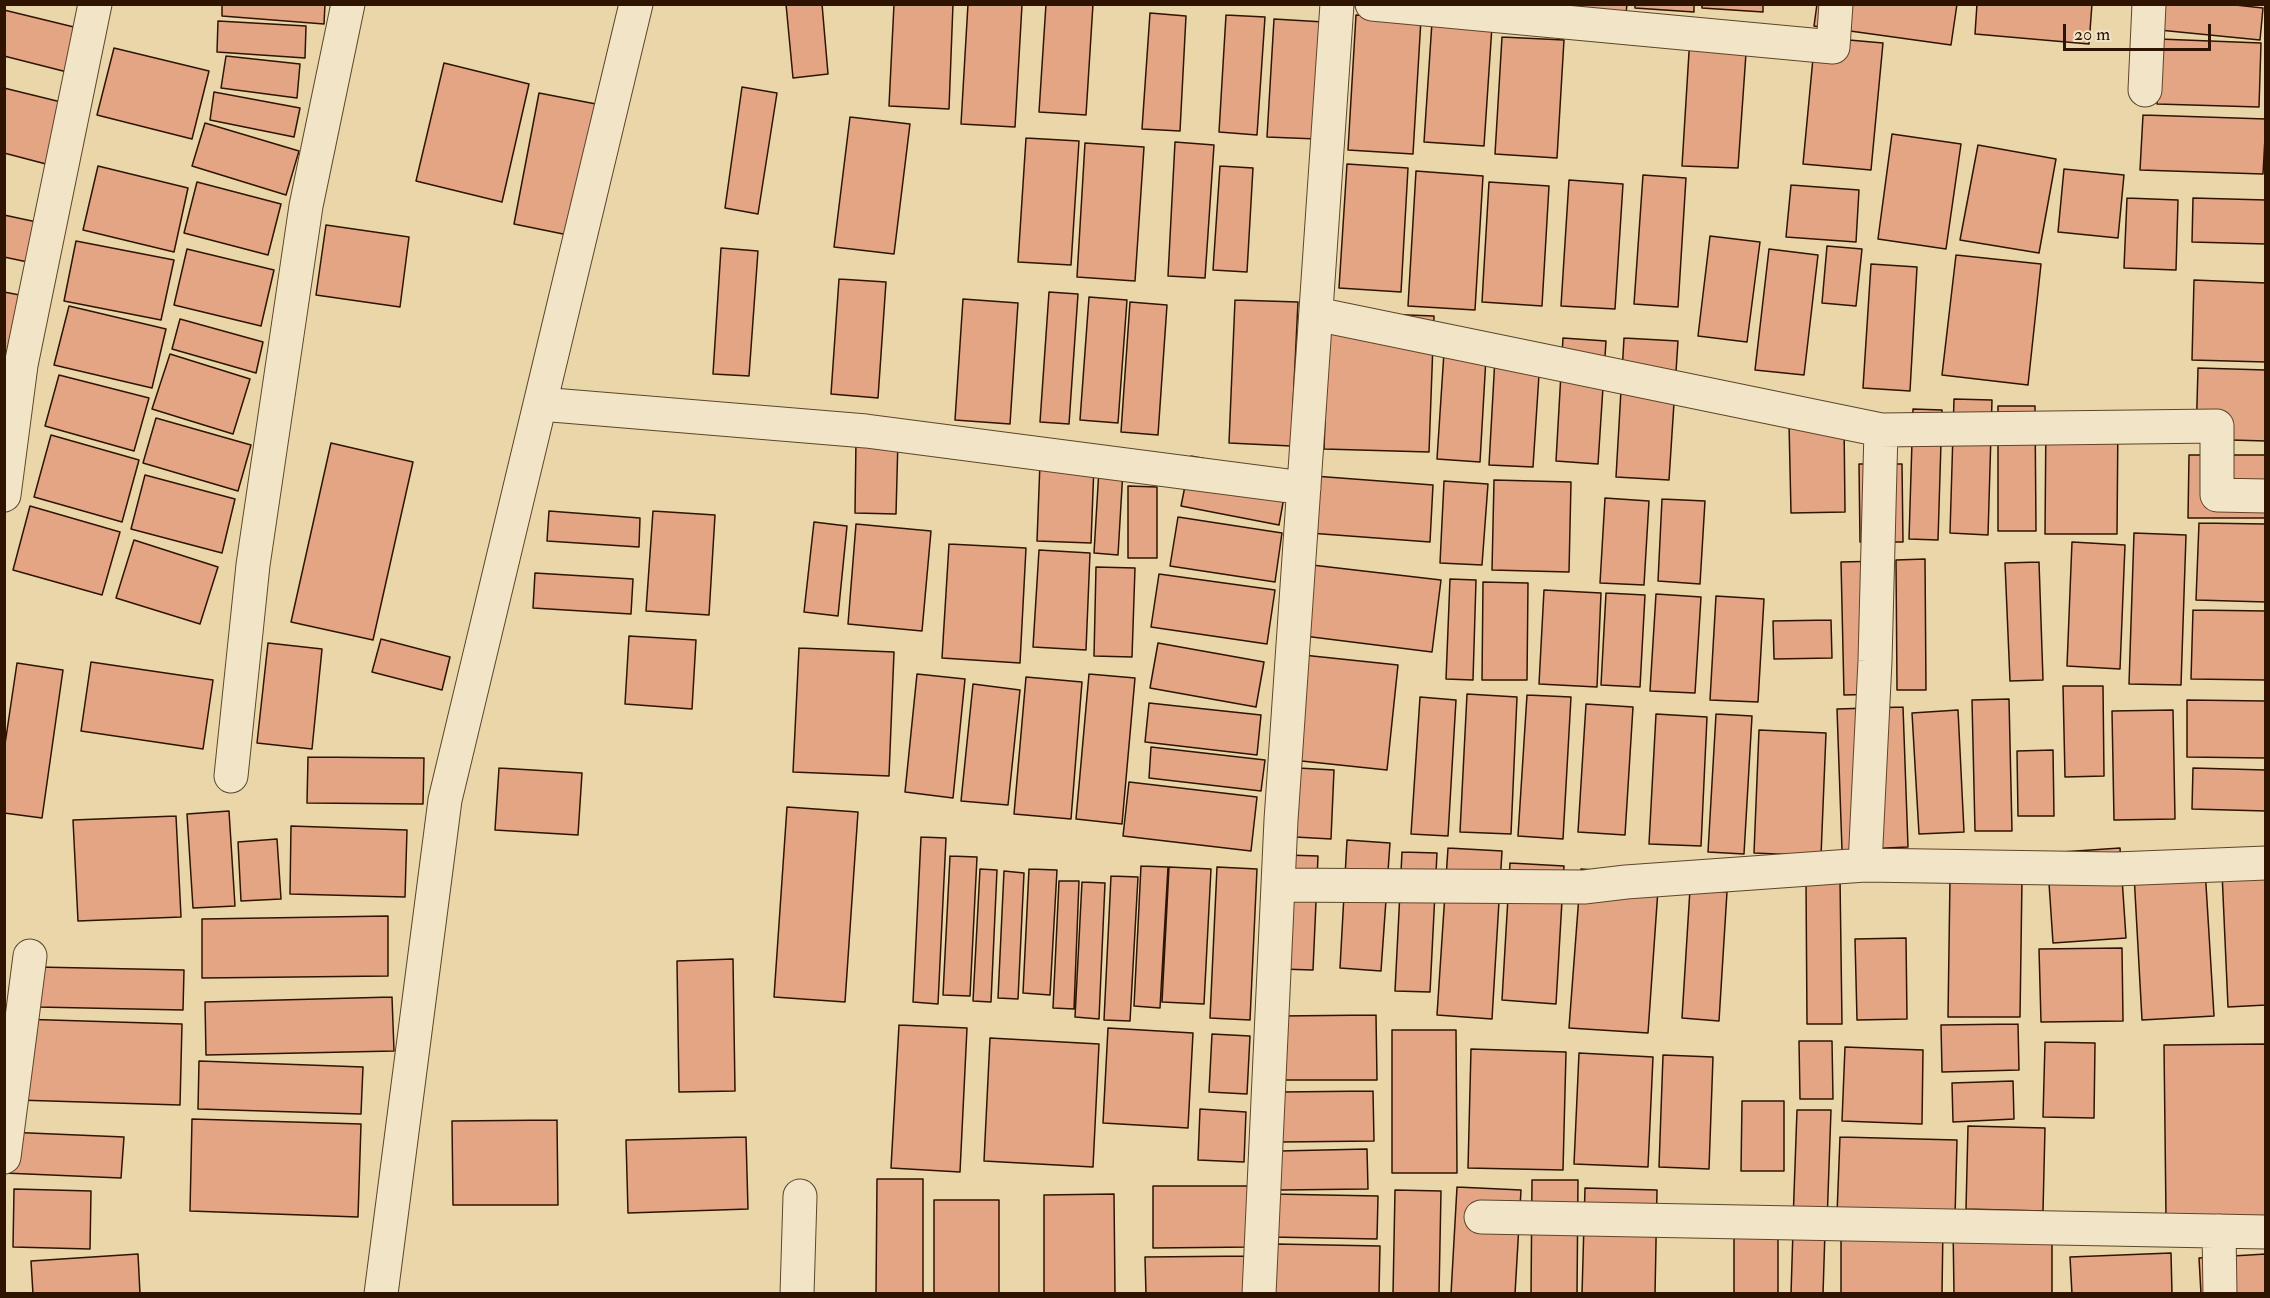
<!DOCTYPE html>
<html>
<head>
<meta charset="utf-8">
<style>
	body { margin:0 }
	#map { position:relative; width:2270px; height:1298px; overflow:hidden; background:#e9d6a9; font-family:"IM FELL Double Pica",serif }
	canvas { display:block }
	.frame { position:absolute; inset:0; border:6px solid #2f1500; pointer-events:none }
	.scale { position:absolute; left:2063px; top:24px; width:148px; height:27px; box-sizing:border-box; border:3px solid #2f1500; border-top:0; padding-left:8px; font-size:18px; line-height:21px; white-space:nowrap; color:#2f1500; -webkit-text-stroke:4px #f1e4c7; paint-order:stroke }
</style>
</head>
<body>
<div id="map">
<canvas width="2270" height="1298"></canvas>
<div class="frame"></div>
<div class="scale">20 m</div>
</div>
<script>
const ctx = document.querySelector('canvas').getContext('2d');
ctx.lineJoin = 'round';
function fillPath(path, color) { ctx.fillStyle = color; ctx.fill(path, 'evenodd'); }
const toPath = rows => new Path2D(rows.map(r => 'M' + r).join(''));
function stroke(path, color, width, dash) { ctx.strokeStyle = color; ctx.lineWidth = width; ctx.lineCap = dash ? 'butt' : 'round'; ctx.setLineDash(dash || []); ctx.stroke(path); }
const building = toPath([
	[222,4,325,4,324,24,222,16,222,4],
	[786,4,822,4,828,74,793,78,786,4],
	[894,4,953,4,949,109,889,106,894,4],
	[968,4,1022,5,1015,127,961,124,968,4],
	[1046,4,1093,4,1086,115,1039,112,1046,4],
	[1569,4,1627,4,1626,14,1568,10,1569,4],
	[1635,4,1694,4,1694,12,1635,8,1635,4],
	[1702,4,1763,4,1763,12,1702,8,1702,4],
	[1817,4,1957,4,1951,45,1814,26,1817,4],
	[1977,4,2092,4,2089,44,1975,34,1977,4],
	[2151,4,2226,4,2263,8,2260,40,2149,29,2151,4],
	[4,10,78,28,67,72,4,56,4,10],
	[1150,13,1186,16,1180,131,1142,129,1150,13],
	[1226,15,1265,17,1257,135,1219,132,1226,15],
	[1356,15,1421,19,1413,154,1348,150,1356,15],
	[1274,19,1324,22,1317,139,1267,137,1274,19],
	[218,21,306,26,305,58,217,52,218,21],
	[1432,22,1492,26,1484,146,1424,142,1432,22],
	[1690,36,1747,39,1738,168,1682,166,1690,36],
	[1502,37,1564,40,1557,158,1495,154,1502,37],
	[1815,37,1883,43,1871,170,1803,164,1815,37],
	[2159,39,2261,43,2259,107,2157,104,2159,39],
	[114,48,209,71,192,139,97,115,114,48],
	[226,56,300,64,297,98,221,88,226,56],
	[444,63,529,84,502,202,416,181,444,63],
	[742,87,777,93,758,214,725,208,742,87],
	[4,88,61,102,46,164,4,153,4,88],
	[214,92,300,108,294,137,210,120,214,92],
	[539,93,596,104,573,236,514,224,539,93],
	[2143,115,2266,119,2263,174,2140,170,2143,115],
	[850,117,910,124,894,254,834,247,850,117],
	[205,123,299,151,286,195,192,166,205,123],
	[1892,134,1961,144,1946,249,1878,239,1892,134],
	[1026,138,1079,141,1071,265,1018,262,1026,138],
	[1175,142,1214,145,1205,278,1168,276,1175,142],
	[1085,143,1144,147,1135,281,1077,277,1085,143],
	[1978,145,2056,159,2039,253,1960,240,1978,145],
	[1347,164,1408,168,1401,292,1339,288,1347,164],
	[98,166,188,188,174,252,83,230,98,166],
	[1220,166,1253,168,1247,272,1213,270,1220,166],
	[2064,169,2124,175,2118,238,2058,232,2064,169],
	[1416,171,1483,176,1475,310,1408,306,1416,171],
	[1643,175,1686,178,1678,307,1634,304,1643,175],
	[1569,180,1623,184,1615,309,1561,306,1569,180],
	[197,182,281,204,268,255,184,233,197,182],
	[1489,182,1549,186,1542,306,1482,302,1489,182],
	[1791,185,1859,190,1856,242,1786,237,1791,185],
	[2127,198,2178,200,2176,270,2124,268,2127,198],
	[2193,198,2266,200,2266,244,2192,242,2193,198],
	[4,215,46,224,37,264,4,257,4,215],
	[326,225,409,237,400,307,316,295,326,225],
	[1710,236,1760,242,1747,342,1698,336,1710,236],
	[76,241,174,260,161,320,64,301,76,241],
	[1827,246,1862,249,1856,306,1822,303,1827,246],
	[721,248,758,251,749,376,713,374,721,248],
	[187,249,274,270,261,326,174,305,187,249],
	[1769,249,1818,255,1804,375,1755,370,1769,249],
	[1956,255,2041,264,2028,385,1942,375,1956,255],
	[1871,264,1917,267,1910,391,1863,388,1871,264],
	[839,279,886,282,878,398,831,394,839,279],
	[2194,280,2266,283,2266,362,2192,360,2194,280],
	[4,292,25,296,4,367,4,292],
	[1049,292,1078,294,1069,424,1040,422,1049,292],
	[1089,297,1127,300,1118,423,1080,420,1089,297],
	[963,299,1018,303,1010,424,955,420,963,299],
	[1235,300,1298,302,1291,446,1229,443,1235,300],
	[1130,302,1167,305,1158,435,1121,432,1130,302],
	[69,306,166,329,152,388,54,365,69,306],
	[1329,312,1434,316,1429,452,1324,449,1329,312],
	[180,319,263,342,256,373,172,349,180,319],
	[1445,337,1487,340,1480,462,1437,459,1445,337],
	[1563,338,1606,341,1598,464,1556,461,1563,338],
	[1624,338,1678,341,1669,480,1616,477,1624,338],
	[1496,340,1541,344,1533,467,1489,465,1496,340],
	[170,354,250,379,233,434,152,409,170,354],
	[2198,368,2266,370,2266,441,2196,439,2198,368],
	[59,375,149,398,134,451,45,426,59,375],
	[1954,399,1992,400,1988,535,1950,533,1954,399],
	[1998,406,2035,406,2036,531,1998,531,1998,406],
	[1913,409,1942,410,1938,540,1909,539,1913,409],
	[2046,415,2118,416,2117,534,2045,534,2046,415],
	[156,418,251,445,238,491,143,463,156,418],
	[1844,422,1845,512,1791,513,1789,423,1844,422],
	[51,435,139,460,122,522,34,497,51,435],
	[856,439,898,439,896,514,855,513,856,439],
	[331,443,413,462,373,640,291,622,331,443],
	[2189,455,2266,455,2266,518,2188,518,2189,455],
	[1191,456,1288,475,1279,525,1181,506,1191,456],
	[1040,463,1094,465,1091,543,1037,541,1040,463],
	[1859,464,1902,464,1903,542,1860,542,1859,464],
	[1099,469,1123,470,1118,555,1094,553,1099,469],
	[145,475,235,499,222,553,131,529,145,475],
	[1314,476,1433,485,1430,542,1309,533,1314,476],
	[1494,480,1571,482,1569,572,1492,570,1494,480],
	[1444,481,1488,484,1482,565,1440,563,1444,481],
	[1128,486,1157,487,1157,558,1128,558,1128,486],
	[1605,498,1649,501,1644,585,1600,583,1605,498],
	[1662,499,1705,501,1700,584,1658,581,1662,499],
	[30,506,120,532,102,595,13,570,30,506],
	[549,511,640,518,639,547,547,541,549,511],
	[653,511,715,515,709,615,646,611,653,511],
	[1178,517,1282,533,1275,582,1170,566,1178,517],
	[814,522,847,526,838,616,804,612,814,522],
	[2199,523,2266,524,2266,602,2196,600,2199,523],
	[856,524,931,531,922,631,848,624,856,524],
	[2134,533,2186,535,2181,685,2129,684,2134,533],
	[134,540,218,567,200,624,116,598,134,540],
	[2072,542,2125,545,2120,669,2067,666,2072,542],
	[949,544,1026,548,1020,663,942,658,949,544],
	[1039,550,1090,553,1086,650,1033,647,1039,550],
	[1925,559,1926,690,1897,690,1896,560,1925,559],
	[1884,561,1887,694,1844,695,1841,562,1884,561],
	[2039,562,2043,680,2010,681,2005,563,2039,562],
	[1312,565,1441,580,1432,652,1304,636,1312,565],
	[1096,567,1135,568,1132,657,1094,656,1096,567],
	[535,573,633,579,631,614,533,608,535,573],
	[1159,574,1275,590,1267,644,1151,627,1159,574],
	[1450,579,1476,580,1473,680,1446,679,1450,579],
	[1483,582,1528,583,1527,680,1482,680,1483,582],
	[1544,590,1601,593,1597,687,1539,684,1544,590],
	[1606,593,1645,595,1640,687,1601,685,1606,593],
	[1656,594,1701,597,1695,693,1650,691,1656,594],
	[1716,596,1764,599,1758,702,1710,700,1716,596],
	[2193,610,2266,611,2266,680,2191,679,2193,610],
	[1831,620,1832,658,1774,659,1773,621,1831,620],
	[629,636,696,640,692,709,625,704,629,636],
	[381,639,450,657,442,690,372,672,381,639],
	[268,643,322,649,312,749,257,743,268,643],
	[1158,643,1264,662,1256,707,1150,688,1158,643],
	[799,648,894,652,889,776,793,772,799,648],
	[1303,655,1398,665,1387,770,1292,760,1303,655],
	[91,662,213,680,203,749,81,731,91,662],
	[17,663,63,670,42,818,4,813,4,751,17,663],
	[917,674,965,679,953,798,905,792,917,674],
	[1089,674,1135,678,1122,824,1076,819,1089,674],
	[1026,677,1082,682,1071,819,1014,814,1026,677],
	[973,684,1020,690,1008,805,961,801,973,684],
	[2063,686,2103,686,2104,776,2065,777,2063,686],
	[1467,694,1517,697,1511,834,1460,832,1467,694],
	[1527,695,1571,697,1563,839,1518,836,1527,695],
	[1420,697,1456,700,1448,836,1411,834,1420,697],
	[2009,699,2012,831,1975,831,1972,700,2009,699],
	[2187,700,2266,701,2266,758,2187,757,2187,700],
	[1149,703,1261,715,1257,755,1145,742,1149,703],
	[1586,704,1633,707,1625,835,1578,832,1586,704],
	[1903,707,1908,847,1842,850,1837,709,1903,707],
	[1958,710,1964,832,1919,834,1912,713,1958,710],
	[2173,710,2175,819,2114,820,2112,711,2173,710],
	[1656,714,1707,717,1701,846,1649,844,1656,714],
	[1716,714,1752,716,1744,854,1708,852,1716,714],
	[1759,730,1826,733,1821,856,1754,853,1759,730],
	[1151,747,1265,760,1261,791,1149,778,1151,747],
	[2053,750,2054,816,2018,816,2017,751,2053,750],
	[308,757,424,758,423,804,307,803,308,757],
	[499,768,582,773,578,835,495,830,499,768],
	[1298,768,1334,770,1331,839,1295,837,1298,768],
	[2193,768,2266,770,2266,811,2192,809,2193,768],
	[1129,782,1257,797,1251,851,1123,836,1129,782],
	[787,807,858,812,845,1002,774,997,787,807],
	[229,811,235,906,193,908,187,814,229,811],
	[176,816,181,917,78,921,73,820,176,816],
	[291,826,407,830,405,897,290,894,291,826],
	[921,837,946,838,938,1004,913,1002,921,837],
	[277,839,281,899,241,901,238,842,277,839],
	[1347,840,1390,843,1381,971,1340,968,1347,840],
	[1448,848,1502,851,1492,1019,1437,1015,1448,848],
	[2120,848,2126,938,2053,943,2047,853,2120,848],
	[2266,848,2266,1005,2228,1007,2221,850,2266,848],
	[1402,852,1437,853,1430,992,1395,991,1402,852],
	[2204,852,2214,1016,2142,1020,2133,856,2204,852],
	[1286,855,1318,856,1313,970,1281,969,1286,855],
	[950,856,977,857,970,996,943,995,950,856],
	[1510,863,1564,866,1556,1004,1502,1000,1510,863],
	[1141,866,1168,867,1160,1008,1134,1006,1141,866],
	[1169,867,1211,869,1204,1004,1162,1002,1169,867],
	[1217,867,1257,869,1250,1020,1210,1018,1217,867],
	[980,869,997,870,991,1002,973,1001,980,869],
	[1029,869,1057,870,1050,995,1023,993,1029,869],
	[1581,869,1659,875,1648,1033,1569,1028,1581,869],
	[1004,871,1024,873,1018,999,998,998,1004,871],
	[1111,876,1138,877,1130,1021,1104,1020,1111,876],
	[1950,878,2022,879,2020,1017,1948,1017,1950,878],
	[1840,879,1842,1024,1807,1024,1806,880,1840,879],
	[1059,881,1079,881,1074,1009,1053,1008,1059,881],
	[1082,882,1105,883,1099,1019,1075,1017,1082,882],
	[1690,889,1727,892,1719,1021,1682,1018,1690,889],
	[388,916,388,976,202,978,202,919,388,916],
	[1906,938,1907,1019,1857,1020,1855,939,1906,938],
	[2122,948,2123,1021,2041,1022,2039,949,2122,948],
	[733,959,735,1091,679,1092,677,961,733,959],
	[37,967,184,970,183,1010,37,1007,37,967],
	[392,997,394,1051,206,1055,205,1002,392,997],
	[1376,1015,1377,1080,1281,1080,1280,1016,1376,1015],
	[18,1019,182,1024,180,1105,17,1100,18,1019],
	[2018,1024,2019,1070,1942,1072,1941,1025,2018,1024],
	[899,1025,967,1028,960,1172,891,1168,899,1025],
	[1108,1028,1193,1033,1188,1128,1103,1123,1108,1028],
	[1392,1030,1456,1030,1457,1173,1392,1173,1392,1030],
	[1212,1034,1250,1036,1247,1094,1209,1092,1212,1034],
	[990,1038,1099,1044,1093,1167,984,1161,990,1038],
	[1799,1041,1832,1041,1833,1099,1800,1099,1799,1041],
	[2045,1042,2095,1043,2094,1118,2043,1117,2045,1042],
	[2266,1044,2266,1216,2166,1217,2164,1045,2266,1044],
	[1845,1047,1923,1050,1922,1124,1842,1121,1845,1047],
	[1471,1049,1566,1052,1563,1170,1468,1168,1471,1049],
	[1579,1053,1653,1057,1648,1167,1574,1164,1579,1053],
	[1663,1055,1713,1057,1709,1169,1659,1167,1663,1055],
	[199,1061,363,1067,361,1114,198,1109,199,1061],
	[2013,1081,2014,1119,1953,1122,1952,1083,2013,1081],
	[1373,1091,1374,1141,1282,1142,1281,1092,1373,1091],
	[1742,1101,1784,1101,1784,1171,1741,1171,1742,1101],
	[1200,1109,1246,1112,1244,1162,1198,1160,1200,1109],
	[1797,1110,1831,1110,1827,1223,1793,1222,1797,1110],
	[192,1119,361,1124,358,1217,190,1211,192,1119],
	[557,1120,558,1205,453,1205,452,1121,557,1120],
	[1968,1126,2045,1128,2043,1211,1966,1209,1968,1126],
	[6,1132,124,1137,121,1178,4,1173,6,1132],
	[746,1137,748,1209,628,1213,626,1140,746,1137],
	[1840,1137,1957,1140,1955,1217,1837,1214,1840,1137],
	[1367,1149,1368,1189,1280,1190,1280,1151,1367,1149],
	[877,1179,923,1179,923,1294,876,1294,877,1179],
	[1532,1180,1578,1180,1577,1294,1531,1294,1532,1180],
	[1153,1186,1253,1186,1253,1247,1153,1248,1153,1186],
	[1457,1187,1521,1190,1515,1294,1451,1294,1457,1187],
	[1585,1188,1657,1190,1655,1294,1582,1294,1585,1188],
	[14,1189,91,1191,90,1249,13,1247,14,1189],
	[1395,1190,1441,1191,1439,1294,1393,1294,1395,1190],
	[1114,1194,1115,1294,1044,1294,1044,1195,1114,1194],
	[1272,1194,1378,1196,1377,1239,1271,1237,1272,1194],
	[934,1200,999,1200,999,1294,934,1294,934,1200],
	[1841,1224,1943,1225,1942,1294,1841,1294,1841,1224],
	[2052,1224,2052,1294,1954,1294,1953,1225,2052,1224],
	[1793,1230,1825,1231,1823,1294,1791,1294,1793,1230],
	[1734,1235,1778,1235,1778,1294,1734,1294,1734,1235],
	[1276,1244,1380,1246,1379,1294,1275,1293,1276,1244],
	[2171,1253,2172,1294,2072,1294,2070,1257,2171,1253],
	[138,1254,140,1294,33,1294,31,1261,138,1254],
	[2266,1254,2266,1294,2201,1294,2199,1258,2266,1254],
	[1252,1256,1253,1294,1146,1294,1145,1257,1252,1256]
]);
fillPath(building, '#e4a585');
stroke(building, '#2f1500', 1.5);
const street = toPath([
	[1372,4,1833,47,1836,4],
	[2145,90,2149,4],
	[1316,314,1881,430,1875,661,1865,865],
	[540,404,866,431,1304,488],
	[1881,430,2217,426,2217,495,2266,496],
	[4,495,21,365,95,4],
	[231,776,253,565,306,206,348,4],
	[1278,885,1584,887,1626,882,1865,865,2116,869,2266,863],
	[4,1157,30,956],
	[1481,1217,2266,1232],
	[2219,1231,2220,1294],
	[381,1294,445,800,636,4],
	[797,1294,800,1196],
	[1259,1294,1281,820,1337,4]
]);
stroke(street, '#5e452a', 35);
stroke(street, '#f1e4c7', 33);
</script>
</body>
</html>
